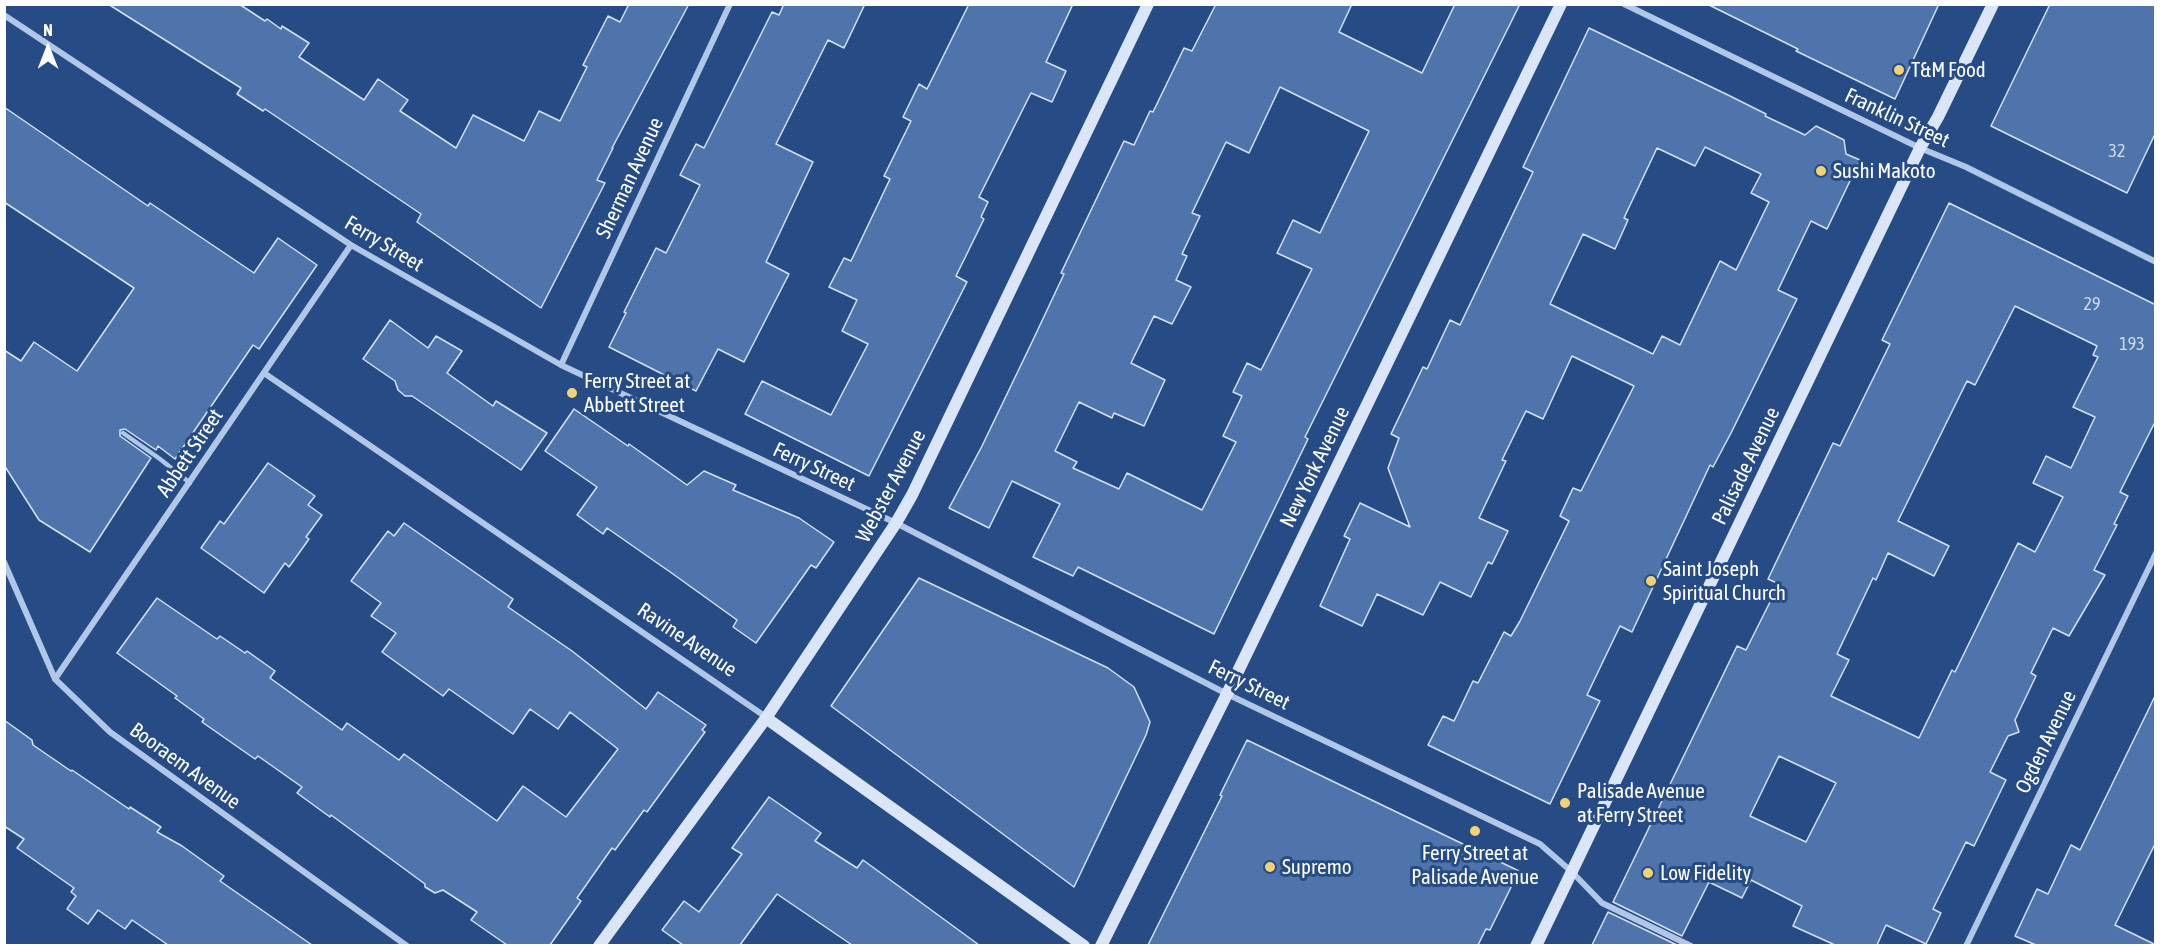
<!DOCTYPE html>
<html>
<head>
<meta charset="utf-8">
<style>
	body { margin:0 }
	#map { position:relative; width:2160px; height:950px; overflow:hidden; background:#264b85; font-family:"Asap Condensed",sans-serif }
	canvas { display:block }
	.frame { position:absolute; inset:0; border:6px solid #fff; pointer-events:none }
	.north { position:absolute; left:18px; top:18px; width:60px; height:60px; -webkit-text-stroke:4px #264b85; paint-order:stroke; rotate:0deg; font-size:16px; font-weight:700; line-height:24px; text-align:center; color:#fff }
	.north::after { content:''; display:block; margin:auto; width:21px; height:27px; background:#fff; clip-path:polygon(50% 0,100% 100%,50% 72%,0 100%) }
</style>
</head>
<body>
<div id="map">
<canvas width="2160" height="950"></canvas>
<div class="frame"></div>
<div class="north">N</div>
</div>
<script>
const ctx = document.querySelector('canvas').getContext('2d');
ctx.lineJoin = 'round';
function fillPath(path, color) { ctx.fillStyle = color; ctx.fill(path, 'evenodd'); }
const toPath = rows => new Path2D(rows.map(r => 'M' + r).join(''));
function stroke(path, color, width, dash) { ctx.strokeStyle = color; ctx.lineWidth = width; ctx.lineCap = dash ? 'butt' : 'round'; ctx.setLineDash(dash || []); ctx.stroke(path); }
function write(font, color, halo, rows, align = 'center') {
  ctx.font = font + ' "Asap Condensed",sans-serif'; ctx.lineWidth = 6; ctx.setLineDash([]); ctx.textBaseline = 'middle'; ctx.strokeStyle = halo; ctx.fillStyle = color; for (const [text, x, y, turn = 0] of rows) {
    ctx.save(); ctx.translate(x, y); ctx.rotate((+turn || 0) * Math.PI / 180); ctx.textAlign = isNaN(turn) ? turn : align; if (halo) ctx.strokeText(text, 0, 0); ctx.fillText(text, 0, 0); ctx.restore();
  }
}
const building = toPath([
	[108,4,239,4,265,21,267,19,281,29,282,26,309,43,299,57,364,100,378,79,408,100,400,111,456,148,473,115,524,141,539,111,560,121,587,67,583,65,608,16,620,22,629,4,689,4,612,148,613,148,597,180,605,183,541,308,417,222,421,214,265,109,263,111,237,94,241,88,108,4],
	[784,4,865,4,844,48,828,40,776,144,813,162,766,262,789,274,744,362,718,349,696,391,609,347,626,313,624,312,656,248,666,253,700,185,680,175,696,144,704,148,772,12,779,15,784,4],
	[969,4,1073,4,1046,62,1066,71,1052,102,1031,93,979,197,988,202,981,217,984,219,956,276,967,282,869,476,745,414,762,381,831,415,868,344,842,331,857,300,829,287,844,258,851,261,890,179,884,176,911,121,903,117,919,84,927,89,969,4],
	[1216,4,1352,4,1339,32,1422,73,1455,4,1520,4,1305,437,1308,439,1214,634,1078,567,1073,576,1033,557,1060,504,1012,481,989,528,949,508,982,446,1032,342,1064,274,1061,273,1124,141,1134,145,1150,111,1153,112,1184,48,1192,51,1216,4],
	[1280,87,1369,131,1320,233,1293,220,1277,253,1312,269,1261,370,1247,363,1233,392,1242,396,1223,436,1236,442,1202,510,1127,473,1119,489,1073,468,1077,462,1055,451,1079,402,1112,418,1114,413,1144,426,1165,380,1131,363,1154,316,1172,324,1191,287,1176,280,1187,256,1182,254,1200,216,1192,213,1226,142,1249,153,1280,87],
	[1707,4,1939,4,1895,99,1796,51,1798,49,1707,4],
	[2050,4,2156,4,2156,132,2127,193,1991,126,2050,4],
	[1589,28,1730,96,1766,114,1765,116,1805,135,1816,126,1844,140,1846,154,1860,160,1827,229,1811,221,1778,290,1797,299,1731,433,1713,467,1710,465,1632,632,1620,626,1587,695,1600,701,1550,804,1428,745,1443,716,1454,721,1473,681,1478,683,1504,632,1511,636,1520,621,1569,521,1560,516,1573,488,1581,491,1634,386,1572,356,1543,419,1526,411,1502,460,1506,461,1479,518,1508,531,1492,564,1488,562,1471,597,1440,582,1423,615,1377,594,1362,626,1320,606,1350,539,1344,536,1360,503,1410,527,1388,468,1399,438,1391,434,1423,367,1427,369,1450,320,1460,325,1533,172,1523,167,1589,28],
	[1705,147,1761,174,1751,193,1769,202,1736,270,1720,261,1680,345,1662,336,1653,354,1550,304,1583,234,1615,249,1628,220,1624,218,1657,148,1695,166,1705,147],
	[4,107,148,206,150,203,254,273,278,238,317,265,259,349,253,345,175,459,158,446,156,450,125,429,120,430,120,436,151,458,90,552,39,520,4,465,4,350,21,361,34,342,77,371,134,288,4,202,4,107],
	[1949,203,2156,305,2156,420,2120,492,2128,496,2114,524,2117,525,2094,570,2105,575,2069,636,2053,628,2031,673,2036,676,2015,720,2019,732,2008,736,1990,772,2006,780,1974,846,1966,842,1933,909,1941,913,1926,944,1886,925,1877,945,1835,945,1793,926,1802,906,1751,880,1742,898,1709,882,1682,936,1613,902,1737,646,1746,650,1779,584,1768,579,1833,443,1840,446,1890,344,1882,340,1949,203],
	[2015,306,2097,346,2093,355,2098,357,2073,407,2095,417,2071,468,2046,456,2033,483,2063,497,2035,552,2018,543,1955,672,1952,670,1919,738,1831,696,1849,660,1837,654,1873,578,1876,580,1888,553,1934,576,1949,546,1898,521,1967,381,1975,385,2015,306],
	[1779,756,1836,783,1806,842,1750,816,1779,756],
	[390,320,428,348,436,336,462,351,447,373,493,406,496,401,547,433,521,470,412,396,405,396,398,390,395,381,363,359,390,320],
	[574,409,628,446,629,444,687,485,704,471,736,485,733,490,799,518,834,542,816,568,811,565,756,643,733,627,737,620,673,574,607,528,603,534,577,515,597,487,545,451,574,409],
	[268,463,315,496,308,505,322,515,306,537,309,539,289,567,285,563,264,593,201,548,220,521,224,524,268,463],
	[404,523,513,599,508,607,572,651,646,709,658,692,706,725,702,730,705,732,647,812,644,810,615,850,612,848,577,898,581,901,550,945,507,945,471,920,477,912,443,890,435,893,425,887,425,884,331,815,330,817,297,793,302,787,258,756,255,759,202,722,204,719,175,698,177,696,117,653,157,598,217,639,220,636,245,653,247,651,275,671,270,678,342,730,347,723,399,760,404,754,497,821,523,786,566,817,618,749,570,712,558,729,530,709,513,734,449,689,443,696,382,652,396,633,371,616,381,603,351,581,388,531,394,536,404,523],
	[919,578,1108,668,1134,687,1150,722,1146,735,1074,887,831,706,919,578],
	[2156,694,2156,842,2115,925,2156,945,2036,945,2015,936,2037,889,2048,894,2071,845,2080,850,2156,694],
	[4,720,32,740,33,745,71,771,72,770,129,809,130,807,161,827,157,832,182,846,224,876,220,881,312,945,168,945,132,920,125,929,98,910,88,924,67,909,76,896,71,892,74,888,17,848,24,839,4,826,4,720],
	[1247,740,1519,871,1490,930,1486,929,1478,945,1148,945,1222,796,1220,795,1247,740],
	[769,797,821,833,815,841,857,868,863,860,979,945,852,945,777,894,740,945,683,945,662,930,684,901,699,912,742,854,732,848,769,797],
	[1608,912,1677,945,1592,945,1608,912]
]);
fillPath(building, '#4f74ac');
stroke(building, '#d4e2f6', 1.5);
stroke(toPath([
	[123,433,160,459,190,483]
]), '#b0c7e8', 4.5);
stroke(toPath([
	[1624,4,1920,148,1966,167,2156,262],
	[4,15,351,245,561,365,896,523,1227,694,1540,844,1572,872,1602,903,1691,946],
	[561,365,730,4],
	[264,373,766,717],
	[4,562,55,679,110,732,407,946],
	[55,679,351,245],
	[1966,946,2156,553]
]), '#b0c7e8', 6);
stroke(toPath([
	[766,718,1084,946],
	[599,946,766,718,896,523,912,495,1148,4],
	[1101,946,1227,694,1561,4],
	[1536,946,1920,148,1938,117,1993,4]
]), '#dae5f7', 12);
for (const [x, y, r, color] of [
	[1899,70,6,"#f1d375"],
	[1821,171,6,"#f1d375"],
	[572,393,6,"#f1d375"],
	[1651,581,6,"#f1d375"],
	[1565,803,6,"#f1d375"],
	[1475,831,6,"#f1d375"],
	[1270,867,6,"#f1d375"],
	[1648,873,6,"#f1d375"]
]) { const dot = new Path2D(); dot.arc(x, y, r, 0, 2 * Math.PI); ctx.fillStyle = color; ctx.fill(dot); stroke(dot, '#264b85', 2); }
write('18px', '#d3dcea', null, [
	["32",2117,151],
	["29",2092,304],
	["193",2132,344]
]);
write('21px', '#fff', '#264b85', [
	["T&M Food",1911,70],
	["Sushi Makoto",1833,171],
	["Ferry Street at",584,381],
	["Abbett Street",584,405],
	["Saint Joseph",1663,569],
	["Spiritual Church",1663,593],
	["Palisade Avenue",1577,791],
	["at Ferry Street",1577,815],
	["Ferry Street at",1475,853,"center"],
	["Palisade Avenue",1475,877,"center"],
	["Supremo",1282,867],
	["Low Fidelity",1660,873]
], 'left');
write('21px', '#fff', '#264b85', [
	["Franklin Street",1897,118,25],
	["Sherman Avenue",630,178,-65],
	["Ferry Street",384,244,31],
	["Abbett Street",190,453,-56],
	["Palisade Avenue",1746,466,-64],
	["Ferry Street",814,467,25],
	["New York Avenue",1315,467,-64],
	["Webster Avenue",891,486,-62],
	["Ravine Avenue",687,640,34],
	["Ferry Street",1249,685,26],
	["Ogden Avenue",2046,742,-64],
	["Booraem Avenue",185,766,36]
]);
</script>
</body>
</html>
